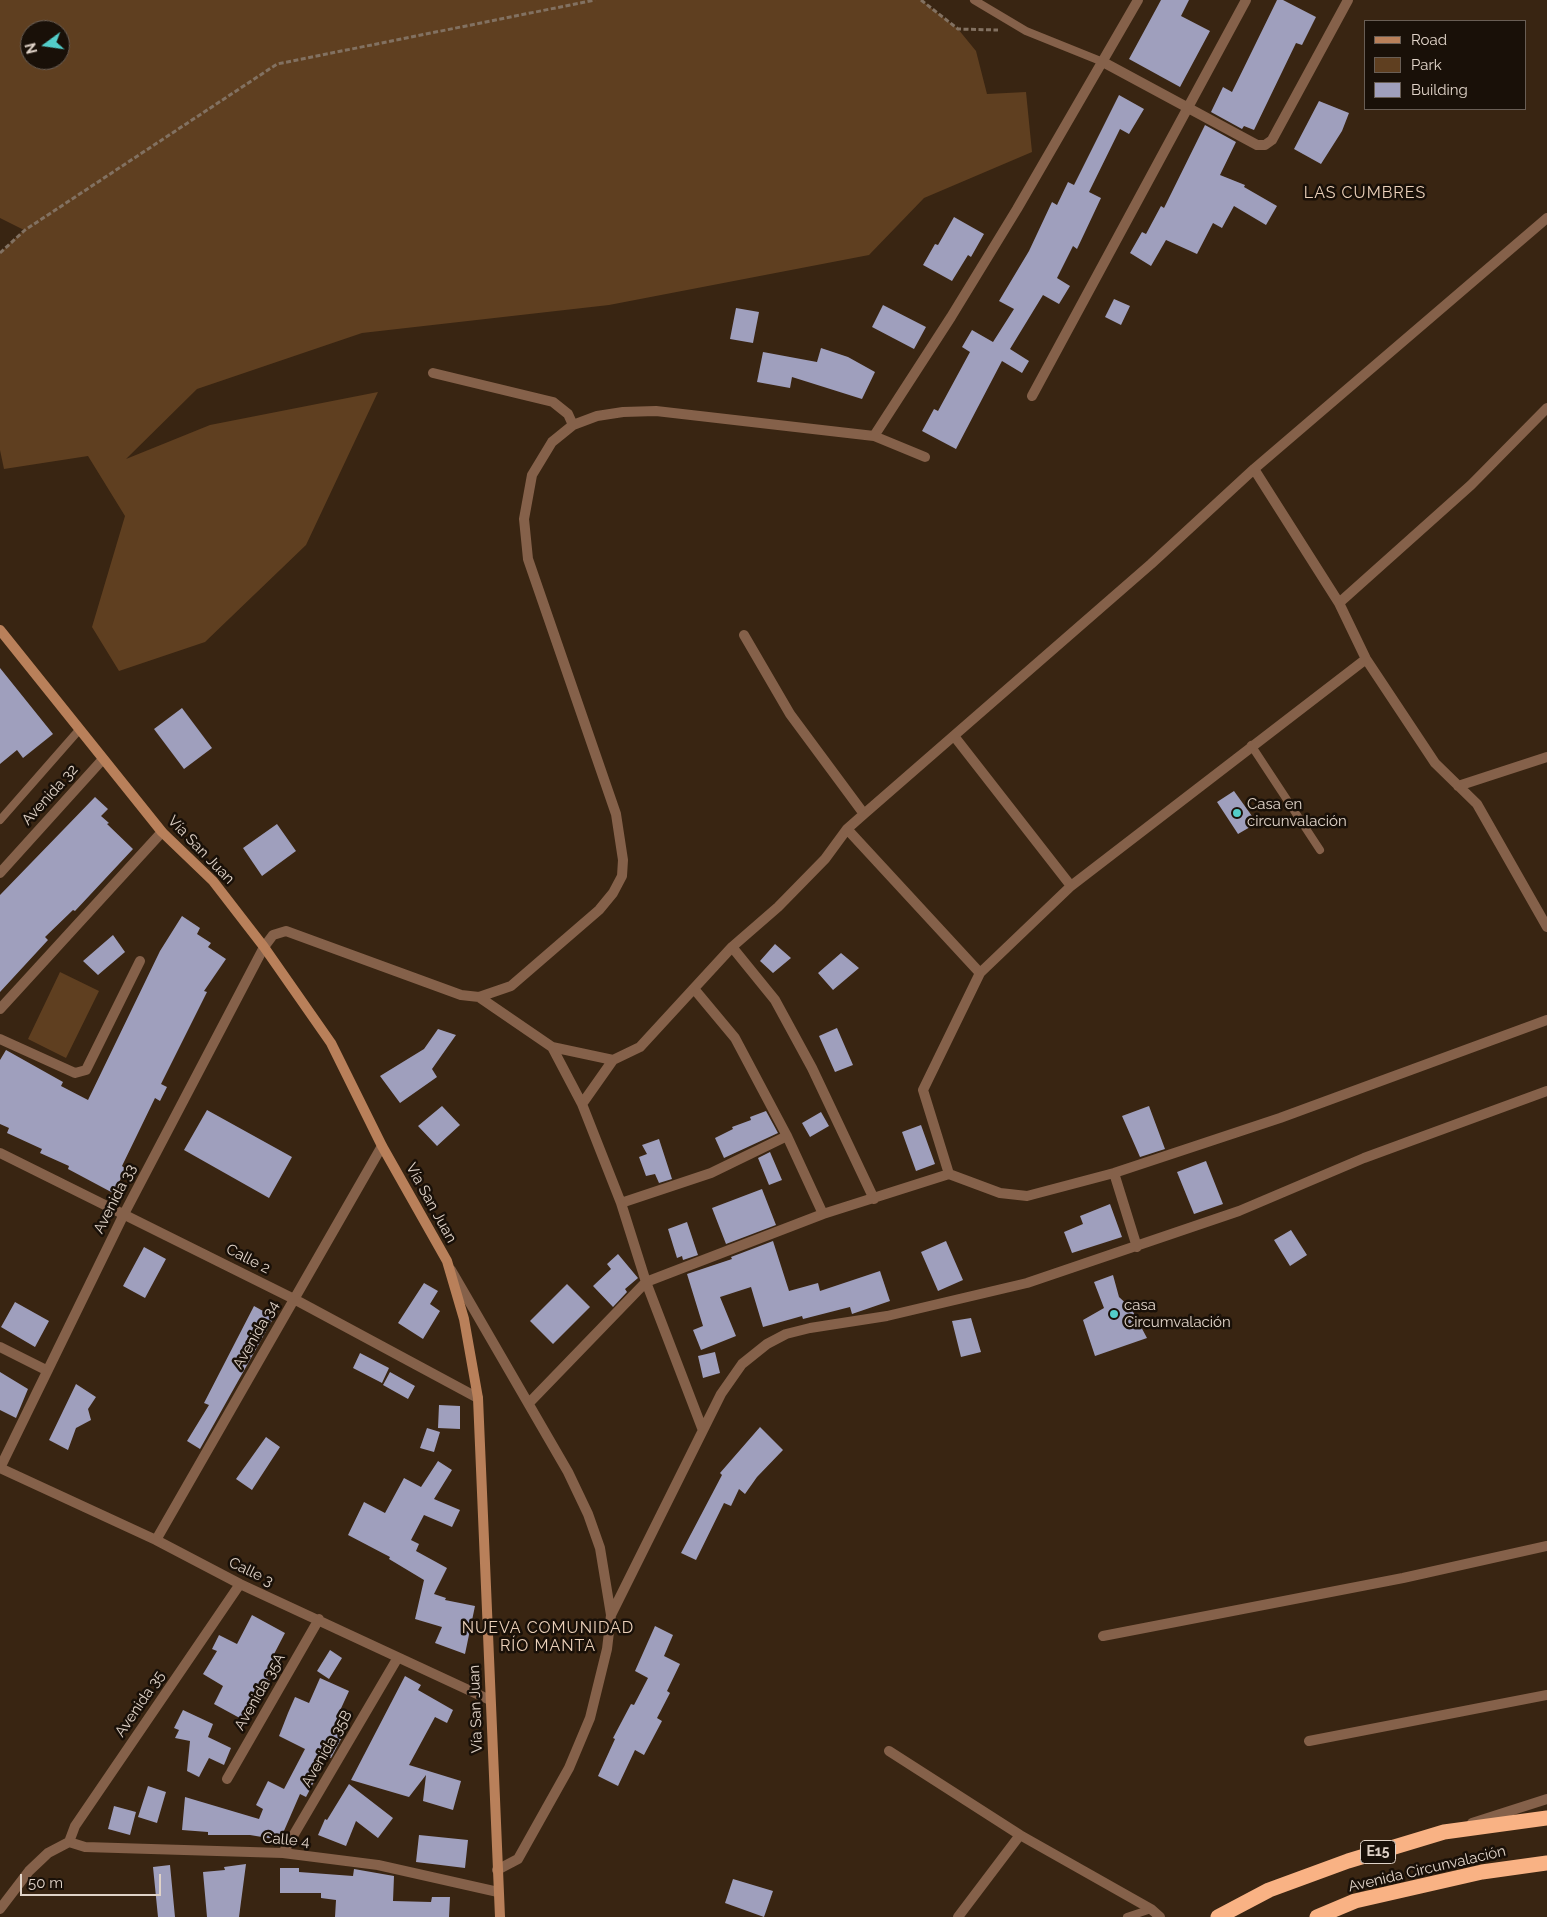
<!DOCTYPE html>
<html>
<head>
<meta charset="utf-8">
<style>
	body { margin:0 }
	#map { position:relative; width:1547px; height:1917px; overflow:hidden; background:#392512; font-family:Raleway,sans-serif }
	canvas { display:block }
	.legend { position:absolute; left:1364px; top:20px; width:162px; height:90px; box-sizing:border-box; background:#191008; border:1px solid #695e55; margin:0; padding:6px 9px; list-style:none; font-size:15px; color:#e0d3c8 }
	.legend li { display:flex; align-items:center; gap:10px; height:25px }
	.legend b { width:25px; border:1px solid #695e55 }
	.north { position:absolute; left:20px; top:20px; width:50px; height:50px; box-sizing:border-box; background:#191008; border:1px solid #695e55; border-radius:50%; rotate:256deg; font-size:14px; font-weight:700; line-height:20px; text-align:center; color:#e0d3c8 }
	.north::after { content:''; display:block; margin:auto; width:18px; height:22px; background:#53cdc9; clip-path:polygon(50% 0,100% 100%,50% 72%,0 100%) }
	.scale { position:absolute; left:20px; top:1874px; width:141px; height:22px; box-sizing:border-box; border:2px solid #e0d3c8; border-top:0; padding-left:6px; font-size:15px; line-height:18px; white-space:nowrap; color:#e0d3c8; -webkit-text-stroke:4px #191008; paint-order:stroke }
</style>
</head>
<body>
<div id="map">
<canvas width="1547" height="1917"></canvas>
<ul class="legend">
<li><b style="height:6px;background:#b9805a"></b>Road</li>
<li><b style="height:14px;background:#5f3f20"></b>Park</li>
<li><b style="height:14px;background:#9f9fbd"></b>Building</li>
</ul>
<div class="north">N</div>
<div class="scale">50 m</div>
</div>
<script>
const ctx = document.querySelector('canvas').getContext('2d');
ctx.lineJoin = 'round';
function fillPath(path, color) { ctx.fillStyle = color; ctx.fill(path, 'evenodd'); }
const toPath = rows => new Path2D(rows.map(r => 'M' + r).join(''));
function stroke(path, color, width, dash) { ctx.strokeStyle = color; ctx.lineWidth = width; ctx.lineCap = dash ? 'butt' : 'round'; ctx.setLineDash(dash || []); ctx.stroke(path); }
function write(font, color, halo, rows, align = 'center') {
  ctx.font = font + ' Raleway,sans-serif'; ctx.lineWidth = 5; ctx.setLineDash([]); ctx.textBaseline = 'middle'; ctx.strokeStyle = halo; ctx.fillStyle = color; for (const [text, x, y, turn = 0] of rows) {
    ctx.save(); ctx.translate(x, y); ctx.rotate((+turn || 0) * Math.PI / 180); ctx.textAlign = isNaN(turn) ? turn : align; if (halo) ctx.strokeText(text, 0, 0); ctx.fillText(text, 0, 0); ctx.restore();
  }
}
fillPath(toPath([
	[0,0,921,0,958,29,976,51,987,94,1026,92,1032,152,924,198,869,255,609,305,362,333,197,389,126,459,210,425,378,392,306,545,205,642,119,671,92,627,125,516,88,456,4,469,0,450,0,253,24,230,0,218],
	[30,30,60,30,60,60,30,60],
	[60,972,99,991,66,1058,28,1039]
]), '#5f3f20');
fillPath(toPath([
	[1161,0,1189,0,1181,16,1210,31,1180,87,1129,59],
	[1277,0,1283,0,1316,17,1302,45,1296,43,1254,130,1244,126,1242,129,1211,112,1223,87,1232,92],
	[1119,95,1144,109,1129,134,1120,129,1089,192,1101,198,1077,249,1073,246,1057,278,1070,286,1059,304,1043,295,1010,349,1029,361,1022,373,1002,361,956,449,922,431,934,409,938,411,970,352,962,347,972,330,993,342,1014,309,999,301,1029,251,1052,202,1057,205,1068,182,1074,185],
	[1319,101,1349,113,1342,131,1321,164,1294,149],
	[1205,125,1236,142,1220,175,1245,185,1244,187,1277,206,1266,225,1234,206,1222,228,1213,223,1197,254,1166,240,1151,266,1130,253,1142,232,1146,234,1161,206,1164,208],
	[954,217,984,234,971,257,968,255,952,281,923,265,935,244,938,245],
	[1114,299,1130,306,1121,325,1105,317],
	[883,305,926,327,914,349,872,327],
	[736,308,759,312,753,343,730,339],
	[821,348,848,357,875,372,862,399,792,377,790,388,757,382,763,352,817,362],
	[0,668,53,734,23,758,17,750,0,764],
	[182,708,212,748,184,769,154,729],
	[1234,791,1257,823,1238,834,1217,802],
	[95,797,108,809,101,816,109,823,107,824,133,849,75,911,73,910,45,937,48,940,0,992,0,895],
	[277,824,296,851,262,876,243,848],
	[182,916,200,928,197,934,211,943,208,947,226,959,204,991,207,992,161,1084,167,1087,160,1101,155,1098,122,1166,126,1169,113,1193,68,1169,69,1166,40,1153,42,1149,7,1133,9,1128,0,1124,0,1060,6,1050,63,1082,61,1086,88,1100,160,951],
	[113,935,125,952,98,975,83,961],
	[775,944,791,958,773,973,760,961],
	[841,953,859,968,833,990,818,973],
	[837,1028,853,1065,835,1072,819,1036],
	[438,1029,456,1035,432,1069,437,1077,400,1103,380,1076,424,1049],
	[442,1106,460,1125,437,1146,418,1126],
	[1149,1106,1165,1149,1140,1157,1122,1116],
	[207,1110,292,1157,269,1198,184,1150],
	[766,1111,778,1133,724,1158,715,1138,733,1129,732,1127,751,1120,750,1117],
	[821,1112,829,1126,810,1137,802,1123],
	[921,1125,935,1164,916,1171,902,1132],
	[659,1139,672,1179,659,1183,655,1174,646,1176,639,1157,647,1154,642,1145],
	[770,1152,782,1180,769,1185,758,1158],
	[1206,1161,1223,1204,1194,1214,1177,1172],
	[762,1189,776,1225,726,1244,712,1208],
	[1110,1204,1122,1237,1072,1253,1064,1232,1083,1224,1080,1216],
	[687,1222,698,1255,683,1260,682,1256,677,1258,668,1229],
	[1291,1230,1307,1255,1290,1266,1274,1240],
	[773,1241,789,1291,818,1283,820,1291,880,1271,890,1301,852,1314,850,1307,803,1319,802,1316,763,1327,751,1287,720,1297,736,1336,701,1350,693,1330,703,1326,687,1274,732,1259,731,1257],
	[946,1241,963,1280,938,1291,921,1252],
	[144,1247,166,1259,145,1298,123,1286],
	[618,1254,638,1278,625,1289,627,1292,613,1307,593,1286,611,1269,607,1264],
	[1113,1275,1119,1297,1131,1308,1147,1338,1095,1356,1083,1320,1104,1308,1094,1282],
	[424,1283,438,1291,430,1304,440,1311,423,1339,398,1323],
	[567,1284,590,1307,553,1344,530,1321],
	[15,1302,49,1321,35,1347,1,1327],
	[254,1306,274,1317,200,1449,187,1441,209,1405,204,1403],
	[971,1318,981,1352,961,1357,952,1321],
	[715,1352,720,1373,703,1378,698,1356],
	[360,1353,389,1368,382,1383,353,1368],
	[0,1372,28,1389,16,1418,0,1410],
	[390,1372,415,1386,408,1399,383,1385],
	[76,1384,96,1397,88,1409,91,1420,76,1428,68,1450,49,1440],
	[439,1405,460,1406,460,1429,438,1428],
	[760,1427,783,1450,757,1477,745,1494,739,1489,731,1506,724,1503,696,1560,681,1553,722,1475,720,1473],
	[427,1428,440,1432,434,1452,420,1448],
	[266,1437,280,1447,252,1490,236,1479],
	[438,1461,452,1470,434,1499,460,1510,452,1527,424,1515,411,1540,419,1544,416,1551,447,1568,434,1594,446,1598,445,1600,475,1606,465,1654,435,1643,442,1627,415,1619,424,1580,389,1559,390,1557,348,1535,364,1502,385,1513,404,1478,421,1487],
	[252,1615,285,1633,273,1656,278,1658,267,1679,270,1681,247,1722,214,1704,223,1686,203,1674,217,1651,212,1649,219,1635,237,1644],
	[655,1626,673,1635,664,1656,680,1664,667,1691,670,1693,657,1718,662,1721,644,1755,635,1750,618,1786,598,1776,615,1739,613,1738,631,1704,634,1705,648,1678,635,1671],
	[330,1650,342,1658,329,1679,317,1671],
	[405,1676,421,1685,418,1690,453,1710,447,1723,435,1717,409,1765,461,1781,453,1810,423,1801,426,1775,409,1797,351,1780],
	[320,1678,349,1691,338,1715,350,1722,331,1758,327,1757,306,1797,300,1794,280,1840,250,1835,208,1835,208,1832,182,1830,185,1797,259,1819,263,1809,256,1805,268,1781,284,1789,305,1749,279,1736,288,1713,295,1697,309,1703],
	[183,1710,213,1724,208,1737,231,1748,224,1765,209,1758,199,1777,187,1771,190,1741,175,1738,179,1730,174,1728],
	[349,1784,393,1818,378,1838,356,1821,346,1846,318,1835,325,1819,327,1820],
	[148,1786,166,1792,157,1823,138,1817],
	[114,1806,136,1812,130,1835,108,1829],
	[419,1835,468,1840,465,1868,416,1862],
	[246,1864,239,1917,207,1917,203,1872,225,1870,224,1867],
	[170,1865,175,1917,158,1917,153,1867],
	[280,1868,299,1868,299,1872,353,1876,354,1869,394,1876,393,1901,431,1902,432,1897,450,1897,449,1917,335,1917,336,1900,321,1898,321,1893,280,1893],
	[733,1879,773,1891,764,1917,725,1903]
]), '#9f9fbd');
stroke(toPath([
	[921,0,958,29,998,30],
	[0,253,25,230,277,64,595,0]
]), '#827161', 3, [5, 2.5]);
stroke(toPath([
	[974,0,1026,31,1103,62],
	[1251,745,1320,850],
	[0,820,79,730],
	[1127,1917,1151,1909]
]), '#85614a', 8);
stroke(toPath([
	[1103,62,1257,145,1265,145,1272,140,1348,0],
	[433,373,553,402,568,414,573,425],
	[1032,396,1246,0],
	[925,457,874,436,951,317,1017,209,1138,0],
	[1254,469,1339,603,1366,659,1435,763,1477,804,1547,927],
	[1339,603,1471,485,1547,408],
	[744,635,790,714,864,814],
	[954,736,1071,886],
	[1458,786,1547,757],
	[847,829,980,973],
	[0,873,103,759],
	[732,947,775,1000,812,1068,874,1199],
	[695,990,735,1038,787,1136,823,1214],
	[479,997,552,1047,613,1060,640,1047,732,947,778,907,825,859,847,829,864,814,1151,564,1254,469,1547,218],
	[0,1009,162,832],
	[0,1039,75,1073,86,1070,140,961],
	[552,1047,582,1104,621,1203,646,1282,702,1428],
	[582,1104,613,1060],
	[0,1153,294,1299,478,1398],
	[1114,1173,1137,1247],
	[949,1174,923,1090,980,973,1071,886,1366,659],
	[621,1203,711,1173,787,1136],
	[451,1270,568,1472,588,1514,600,1548,611,1615,607,1649,590,1718,569,1768,518,1859,497,1870],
	[0,1347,46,1370],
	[529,1403,646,1282,823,1214,949,1174,1000,1193,1027,1196,1114,1173,1280,1118,1547,1020],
	[0,1468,124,1214,264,947,273,935,286,931,461,995,479,997,511,986,599,910,613,893,622,876,623,860,616,814,528,559,524,519,532,475,552,442,573,425,597,416,623,412,656,411,874,436],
	[0,1468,156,1540,240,1584,490,1700],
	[156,1540,382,1146],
	[611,1615,721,1394,742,1364,767,1344,786,1334,810,1328,887,1316,1027,1283,1239,1211,1364,1158,1547,1091],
	[1103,1636,1403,1578,1547,1546],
	[1309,1741,1547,1695],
	[889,1751,1020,1835,1151,1909,1160,1917],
	[227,1779,319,1619],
	[1472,1823,1547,1799],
	[69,1842,85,1847,283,1853,378,1865,498,1892],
	[69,1842,75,1826,240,1584],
	[283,1853,397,1659],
	[0,1909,29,1871,48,1853,69,1842],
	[958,1917,1020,1835]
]), '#85614a', 10);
stroke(toPath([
	[0,630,162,832,213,881,264,947,331,1043,382,1146,447,1261,464,1319,478,1398,500,1917]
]), '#b9805a', 10);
stroke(toPath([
	[1218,1917,1269,1890,1348,1861,1444,1832,1547,1818],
	[1317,1917,1355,1901,1482,1872,1547,1863]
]), '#f9b284', 15);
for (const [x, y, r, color] of [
	[1237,813,5,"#53cdc9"],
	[1114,1314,5,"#53cdc9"]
]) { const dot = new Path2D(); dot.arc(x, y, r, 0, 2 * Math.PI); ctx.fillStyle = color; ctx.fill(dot); stroke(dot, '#191008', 2); }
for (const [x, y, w] of [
	[1378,1852,35]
]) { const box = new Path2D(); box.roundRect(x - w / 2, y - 11.5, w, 23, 4); ctx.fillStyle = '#191008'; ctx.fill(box); stroke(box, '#e0d3c8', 1); }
write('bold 14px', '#e0d3c8', null, [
	["E15",1378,1852]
]);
write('15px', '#e0d3c8', '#191008', [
	["Avenida 32",50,795,-48],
	["Vía San Juan",201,850,46],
	["Avenida 33",115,1199,-63],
	["Vía San Juan",431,1203,61],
	["Calle 2",248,1259,27],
	["Avenida 34",256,1335,-60],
	["Calle 3",251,1572,26],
	["Avenida 35A",260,1692,-60],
	["Avenida 35",140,1704,-56],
	["Vía San Juan",476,1709,-92],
	["Avenida 35B",327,1749,-60],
	["Calle 4",286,1840,5],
	["Avenida Circunvalación",1427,1869,-13]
]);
write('15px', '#e0d3c8', '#191008', [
	["Casa en",1247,804],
	["circunvalación",1247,821],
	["casa",1124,1305],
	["Circumvalación",1124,1322]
], 'left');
ctx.letterSpacing = '1px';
write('16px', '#ecd1ba', '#191008', [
	["LAS CUMBRES",1365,193],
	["NUEVA COMUNIDAD",548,1628],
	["RÍO MANTA",548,1646]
]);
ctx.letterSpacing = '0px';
</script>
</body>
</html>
